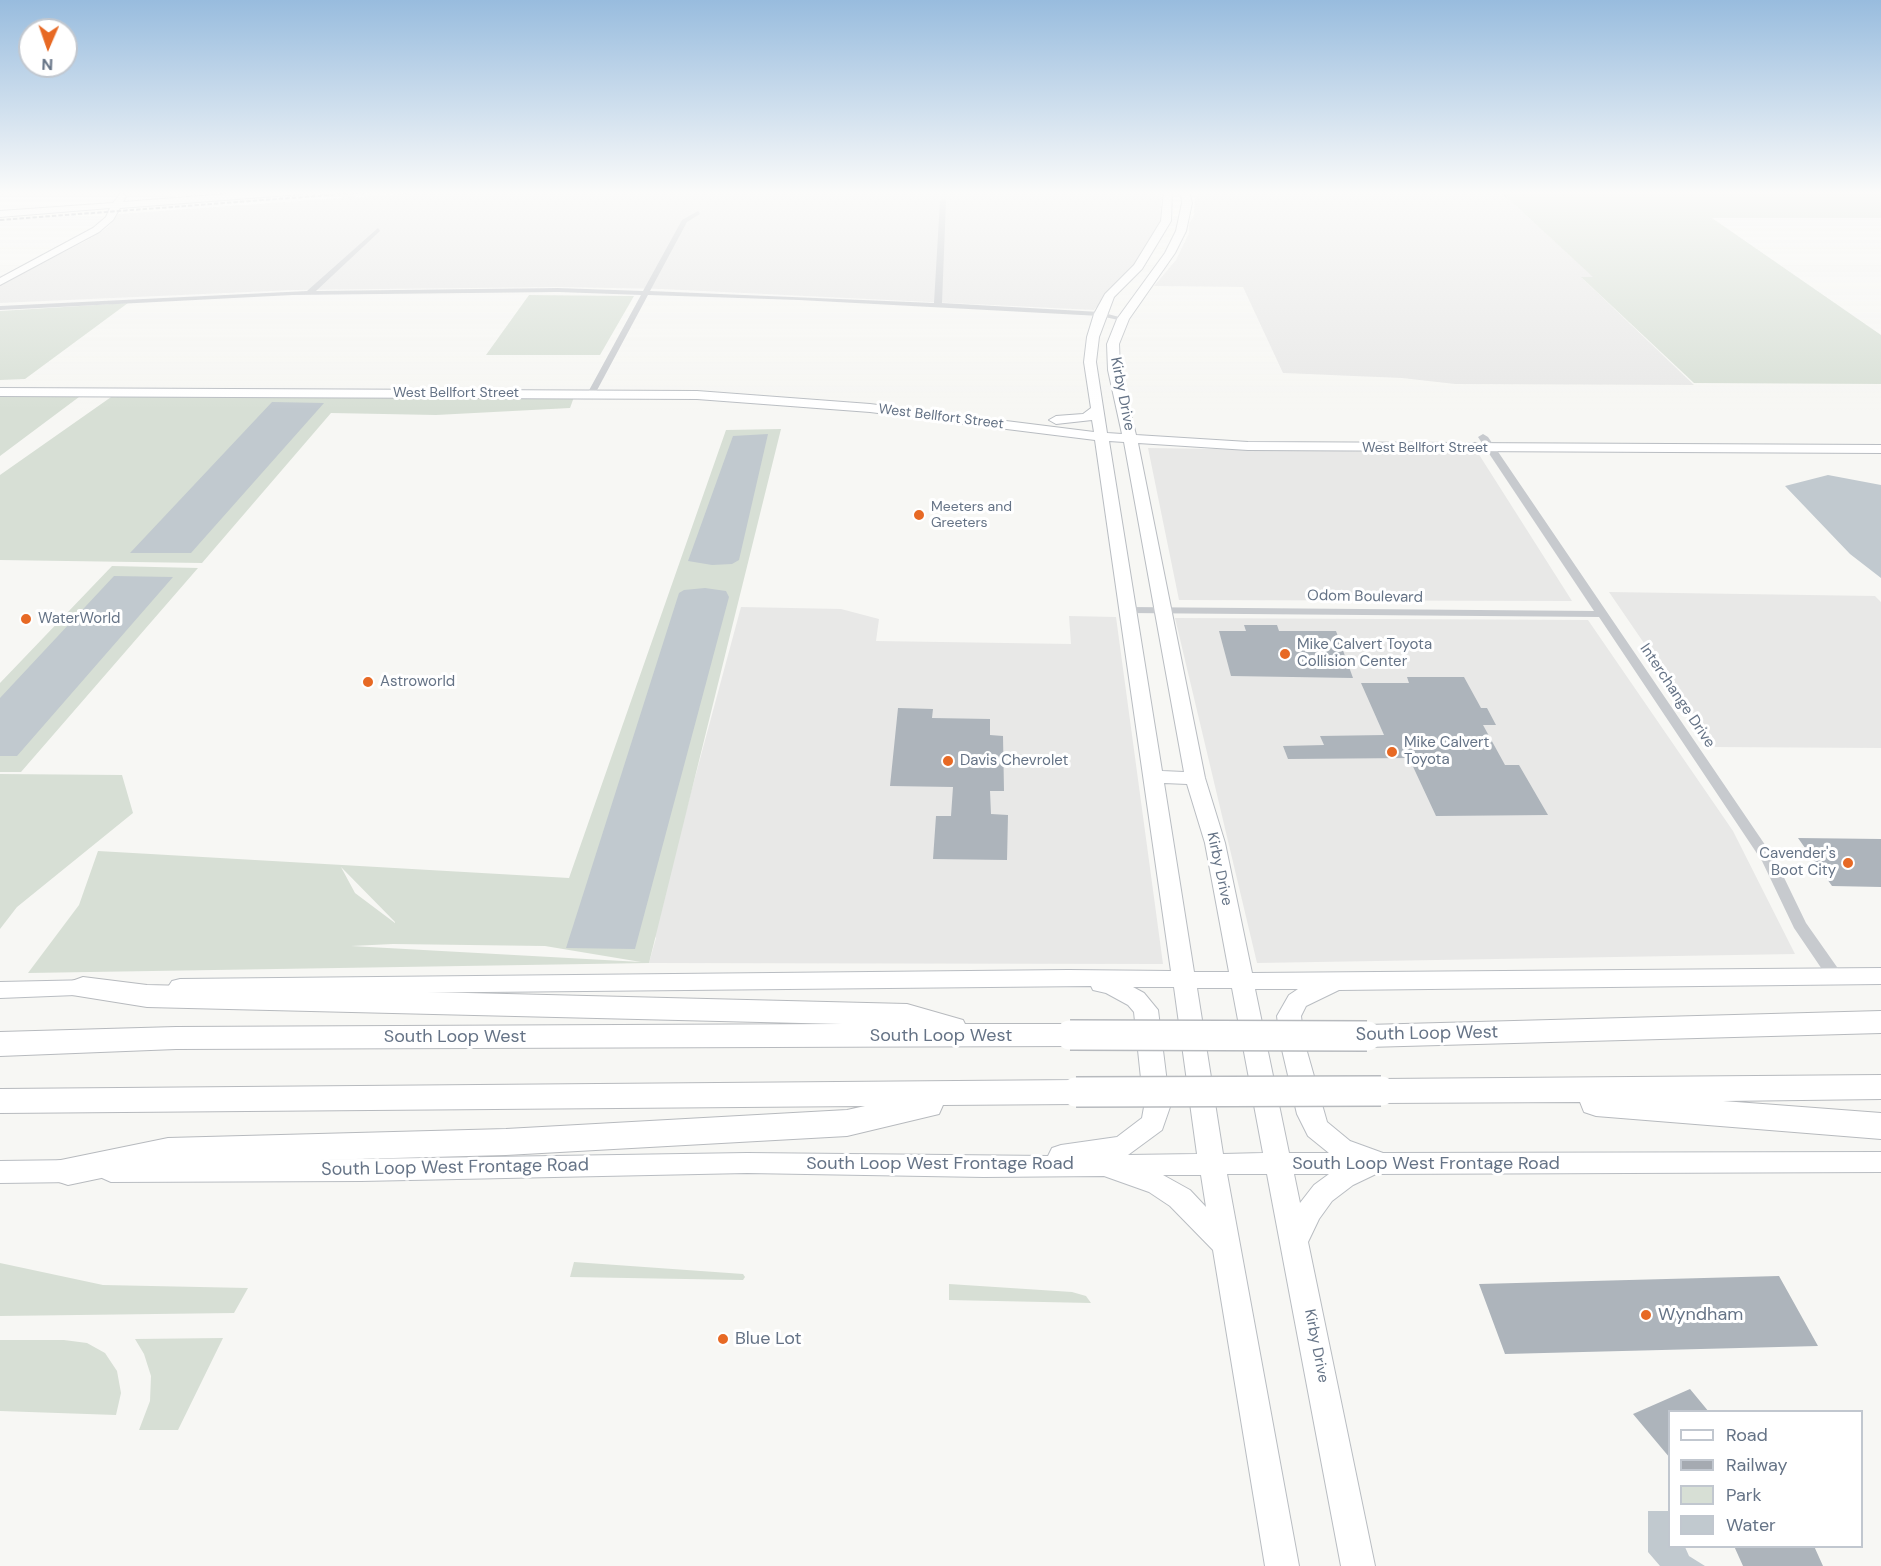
<!DOCTYPE html>
<html>
<head>
<meta charset="utf-8">
<style>
	body { margin:0 }
	#map { position:relative; width:1881px; height:1566px; overflow:hidden; background:#f7f7f4; font-family:"DM Sans",sans-serif }
	canvas { display:block }
	.legend { position:absolute; left:1668px; top:1410px; width:195px; height:138px; box-sizing:border-box; background:#fff; border:2px solid #c1c7cf; margin:0; padding:8px 10px; list-style:none; font-size:18px; color:#657386 }
	.legend li { display:flex; align-items:center; gap:12px; height:30px }
	.legend b { width:30px; border:2px solid #c1c7cf }
	.north { position:absolute; left:18px; top:18px; width:60px; height:60px; box-sizing:border-box; background:#fff; border:2px solid #c1c7cf; border-radius:50%; rotate:182deg; font-size:16px; font-weight:700; line-height:24px; text-align:center; color:#657386 }
	.north::after { content:''; display:block; margin:auto; width:21px; height:27px; background:#e76924; clip-path:polygon(50% 0,100% 100%,50% 72%,0 100%) }
</style>
</head>
<body>
<div id="map">
<canvas width="1881" height="1566"></canvas>
<ul class="legend">
<li><b style="height:8px;background:#fff"></b>Road</li>
<li><b style="height:8px;background:#a5aab1"></b>Railway</li>
<li><b style="height:16px;background:#d7dfd5"></b>Park</li>
<li><b style="height:16px;background:#c1c9cf"></b>Water</li>
</ul>
<div class="north">N</div>
</div>
<script>
const ctx = document.querySelector('canvas').getContext('2d');
ctx.lineJoin = 'round';
function fillPath(path, color) { ctx.fillStyle = color; ctx.fill(path, 'evenodd'); }
const toPath = rows => new Path2D(rows.map(r => 'M' + r).join(''));
function stroke(path, color, width, dash) { ctx.strokeStyle = color; ctx.lineWidth = width; ctx.lineCap = dash ? 'butt' : 'round'; ctx.setLineDash(dash || []); ctx.stroke(path); }
function write(font, color, halo, rows, align = 'center') {
  ctx.font = font + ' "DM Sans",sans-serif'; ctx.lineWidth = 6; ctx.setLineDash([]); ctx.textBaseline = 'middle'; ctx.strokeStyle = halo; ctx.fillStyle = color; for (const [text, x, y, turn = 0] of rows) {
    ctx.save(); ctx.translate(x, y); ctx.rotate((+turn || 0) * Math.PI / 180); ctx.textAlign = isNaN(turn) ? turn : align; if (halo) ctx.strokeText(text, 0, 0); ctx.fillText(text, 0, 0); ctx.restore();
  }
}
fillPath(toPath([
	[1162,191,1160,223,1138,261,1094,310,661,289,558,287,295,290,0,303,0,285,89,239,108,227,118,214,438,191],
	[1195,191,1500,191,1594,277,1582,278,1694,385,1455,384,1402,378,1283,373,1243,287,1154,286,1176,260,1189,233,1189,224,1194,215],
	[1148,448,1478,453,1572,601,1179,600],
	[1609,592,1875,596,1881,602,1881,748,1715,747],
	[741,607,841,609,879,619,876,641,1071,644,1069,616,1116,617,1163,964,649,963,656,938,653,933],
	[1175,618,1588,620,1733,831,1795,954,1257,963]
]), '#e8e8e7');
fillPath(toPath([
	[1500,191,1881,191,1881,218,1712,218,1881,335,1881,384,1694,383,1581,277,1593,277],
	[529,295,634,296,600,355,486,355],
	[128,303,25,379,0,380,0,311],
	[114,395,574,397,570,408,436,415,331,413,202,563,0,560,0,475],
	[0,396,79,397,0,456],
	[781,429,649,963,28,973,79,905,98,851,569,878,726,430],
	[341,867,395,922,395,923,355,893],
	[393,944,545,946,641,962,351,946],
	[112,566,198,568,21,772,0,772,0,683],
	[0,774,122,775,133,813,17,907,0,929],
	[574,1262,743,1274,745,1277,743,1280,570,1277],
	[0,1263,103,1285,248,1288,234,1313,0,1316],
	[949,1284,1072,1292,1086,1296,1091,1303,949,1300],
	[223,1338,178,1430,139,1430,150,1401,151,1376,144,1354,135,1339],
	[0,1340,64,1340,87,1343,105,1353,117,1371,121,1393,116,1415,0,1411]
]), '#d7dfd5');
fillPath(toPath([
	[272,402,324,403,191,553,130,553],
	[768,434,739,560,732,564,712,565,688,561,733,436],
	[1828,475,1881,485,1881,578,1850,554,1785,486],
	[114,576,173,577,17,756,0,756,0,698],
	[705,588,726,591,729,597,635,949,566,948,679,593,684,590],
	[1648,1511,1669,1511,1670,1546,1685,1547,1689,1556,1705,1566,1660,1566,1648,1552]
]), '#c1c9cf');
fillPath(toPath([
	[1244,625,1277,625,1279,631,1336,631,1353,678,1231,676,1219,631,1246,631],
	[1407,677,1464,677,1481,708,1487,708,1496,725,1483,725,1505,765,1519,765,1548,815,1436,816,1409,758,1288,759,1283,746,1324,745,1320,736,1384,735,1361,683,1409,683],
	[898,708,933,709,932,718,990,719,990,735,1003,736,1004,791,990,791,991,814,1008,815,1007,860,933,859,936,816,951,816,953,787,890,786],
	[1798,838,1881,839,1881,887,1832,886],
	[1779,1276,1818,1346,1505,1354,1479,1284],
	[1690,1389,1709,1412,1670,1412,1670,1458,1633,1414],
	[1734,1546,1814,1546,1823,1566,1743,1566]
]), '#adb4bb');
const secondary = toPath([
	[266,191,306,191,302,194,120,208,113,220,99,232,0,285,0,278,93,228,106,217,110,208,0,217,0,211,113,203,121,193,126,196,123,202,266,191],
	[1164,191,1172,191,1171,221,1142,269,1114,297,1099,337,1096,362,1107,433,1122,434,1108,370,1107,344,1117,319,1165,253,1176,231,1182,203,1181,191,1189,191,1192,203,1186,231,1175,253,1129,319,1119,344,1120,370,1136,435,1248,442,1881,445,1881,453,1248,450,1138,443,1205,778,1225,843,1252,973,1881,968,1881,984,1339,990,1306,1006,1301,1016,1304,1041,1327,1122,1350,1141,1383,1153,1881,1152,1881,1172,1376,1174,1353,1185,1332,1201,1319,1219,1308,1242,1375,1566,1341,1566,1267,1174,1227,1174,1299,1566,1265,1566,1213,1250,1170,1206,1149,1192,1104,1176,984,1177,747,1173,361,1181,111,1182,102,1178,98,1171,102,1164,111,1160,361,1159,747,1153,1048,1156,1052,1148,1061,1145,1117,1137,1142,1118,1144,1107,1134,1012,1128,1005,1106,993,1093,990,1091,986,180,995,172,993,168,987,172,981,180,979,1068,970,1171,971,1095,440,870,412,697,399,0,396,0,388,697,391,870,404,1094,432,1092,420,1056,424,1049,420,1056,416,1083,414,1091,408,1084,362,1087,337,1094,314,1105,294,1134,265,1161,221,1164,191],
	[1109,441,1124,442,1184,772,1162,771,1109,441],
	[1164,783,1187,784,1205,843,1229,972,1194,972,1164,783],
	[1133,987,1174,987,1197,1154,1128,1155,1162,1130,1170,1107,1158,1010,1144,993,1133,987],
	[1197,988,1232,988,1263,1153,1223,1154,1197,988],
	[1255,989,1298,989,1289,995,1277,1016,1280,1041,1297,1114,1308,1136,1329,1153,1289,1153,1255,989],
	[1294,1174,1329,1174,1314,1185,1300,1203,1294,1174],
	[1163,1175,1201,1175,1206,1207,1190,1190,1163,1175],
	[93,980,101,982,105,988,101,994,0,998,0,982,93,980],
	[75,1160,84,1164,88,1171,84,1178,75,1182,0,1183,0,1161,75,1160]
]);
const highway = toPath([
	[83,977,147,985,907,1004,963,1020,965,1024,1070,1024,1081,1027,1086,1035,1081,1043,1070,1046,176,1049,0,1056,0,1032,176,1027,842,1024,147,1007,72,995,68,988,72,981,83,977],
	[1881,1011,1881,1033,1367,1047,1356,1044,1351,1036,1356,1028,1367,1025,1881,1011],
	[1881,1075,1881,1099,1723,1101,1881,1113,1881,1139,1596,1116,1584,1112,1580,1102,1381,1103,1369,1100,1365,1091,1369,1082,1381,1079,1881,1075],
	[1076,1080,1088,1083,1092,1092,1088,1101,1076,1104,943,1105,939,1114,847,1136,506,1155,168,1164,68,1185,56,1181,51,1171,56,1161,168,1138,506,1129,847,1110,865,1106,0,1113,0,1089,1076,1080]
]);
stroke(secondary, '#b9bdc2', 2);
stroke(highway, '#b7babe', 2);
fillPath(toPath([
	[943,199,946,201,942,303,1100,312,1127,319,1123,321,1100,316,799,300,648,295,595,394,591,397,587,394,641,295,558,292,293,295,0,310,0,306,307,291,378,228,380,231,316,291,558,288,643,291,682,220,698,211,700,214,687,222,650,291,934,303,940,201,943,199],
	[1483,434,1488,437,1776,861,1806,923,1844,977,1842,981,1830,981,1794,928,1762,861,1599,617,1128,613,1122,610,1128,607,1594,611,1478,437,1483,434]
]), '#c7cace');
fillPath(secondary, '#fff');
fillPath(highway, '#fff');
stroke(toPath([
	[0,220,383,191]
]), '#a5aab1', 2, [4.5, 2]);
const highwayBridge = toPath([
	[1070,1035,1367,1036],
	[1076,1092,1381,1091]
]);
stroke(highwayBridge, '#b7babe', 32, []);
stroke(highwayBridge, '#fff', 29);
const sky = ctx.createLinearGradient(0, 0, 0, 410);
sky.addColorStop(0, '#98bcde');
sky.addColorStop(0.47, '#fbfbfa');
sky.addColorStop(1, '#fbfbfa00');
ctx.fillStyle = sky;
ctx.fillRect(0, 0, 1881, 410);
for (const [x, y, r, color] of [
	[919,515,6,"#e76924"],
	[26,619,6,"#e76924"],
	[1285,654,6,"#e76924"],
	[368,682,6,"#e76924"],
	[1392,752,6,"#e76924"],
	[948,761,6,"#e76924"],
	[1848,863,6,"#e76924"],
	[1646,1315,6,"#e76924"],
	[723,1339,6,"#e76924"]
]) { const dot = new Path2D(); dot.arc(x, y, r, 0, 2 * Math.PI); ctx.fillStyle = color; ctx.fill(dot); stroke(dot, '#fff', 2); }
write('14px', '#657386', '#fff', [
	["West Bellfort Street",456,393],
	["West Bellfort Street",941,417,7],
	["West Bellfort Street",1425,448]
]);
write('14px', '#657386', '#fff', [
	["Meeters and",931,507],
	["Greeters",931,523]
], 'left');
write('15px', '#657386', '#fff', [
	["Kirby Drive",1122,394,79],
	["Odom Boulevard",1365,597,1],
	["Interchange Drive",1677,696,56],
	["Kirby Drive",1219,869,78],
	["Kirby Drive",1316,1346,79]
]);
write('15px', '#657386', '#fff', [
	["WaterWorld",38,619],
	["Mike Calvert Toyota",1297,645],
	["Collision Center",1297,662],
	["Astroworld",380,682],
	["Mike Calvert",1404,743],
	["Toyota",1404,760],
	["Davis Chevrolet",960,761],
	["Cavender's",1836,854,"right"],
	["Boot City",1836,871,"right"]
], 'left');
write('18px', '#657386', '#fff', [
	["South Loop West",1427,1034,-1],
	["South Loop West",941,1036],
	["South Loop West",455,1037],
	["South Loop West Frontage Road",940,1164],
	["South Loop West Frontage Road",1426,1164],
	["South Loop West Frontage Road",455,1168,-1]
]);
write('18px', '#657386', '#fff', [
	["Wyndham",1658,1315],
	["Blue Lot",735,1339]
], 'left');
</script>
</body>
</html>
